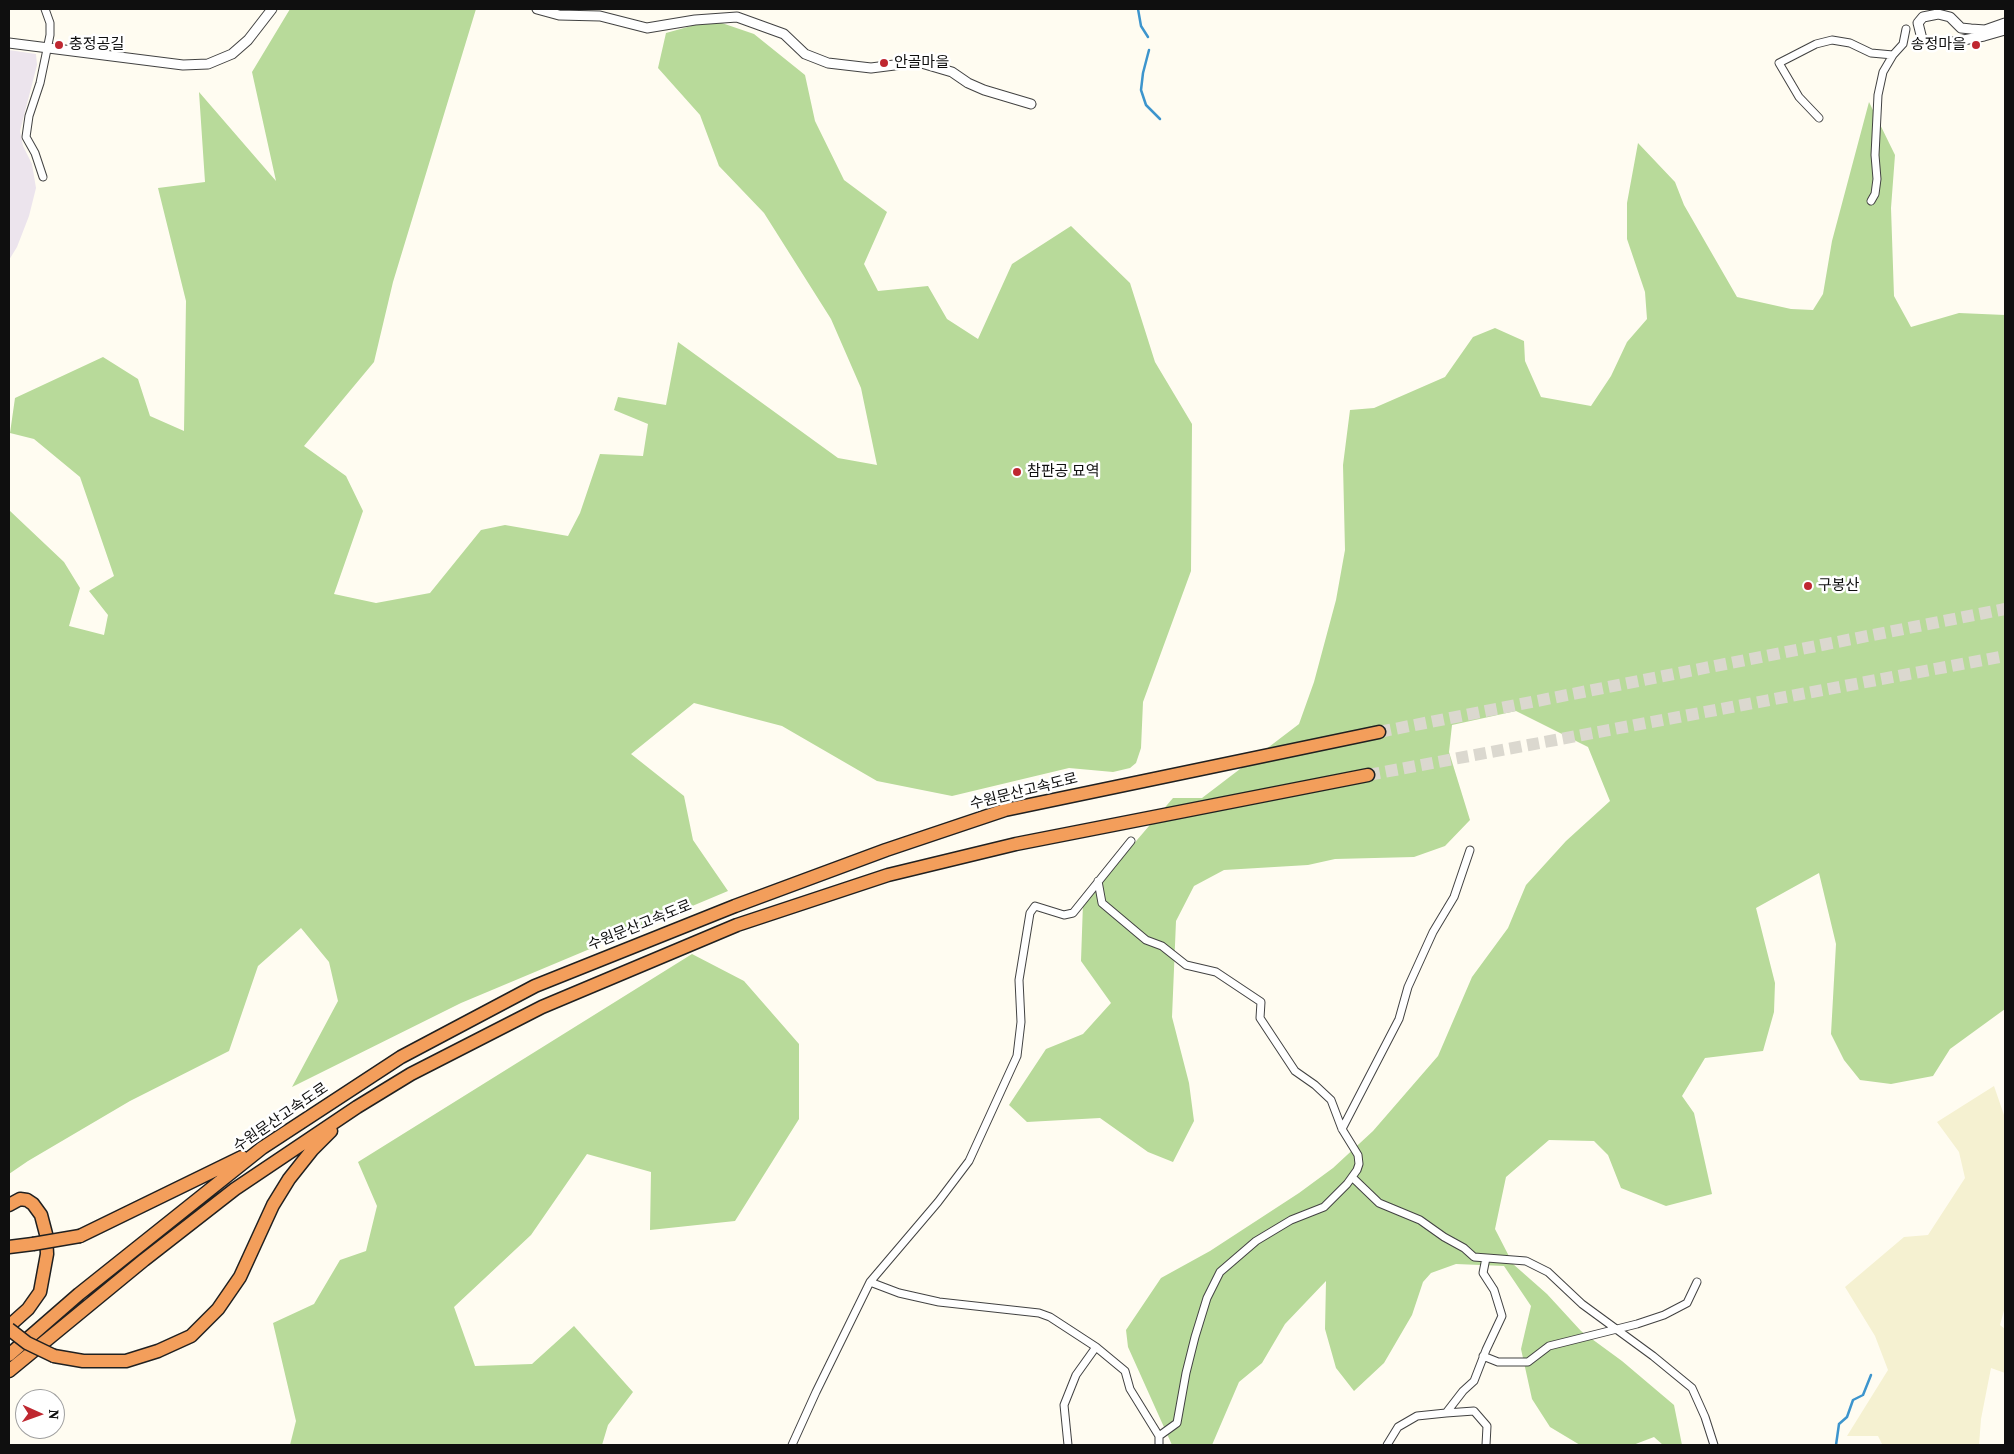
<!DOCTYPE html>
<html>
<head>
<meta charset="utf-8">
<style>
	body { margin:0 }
	#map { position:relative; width:2014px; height:1454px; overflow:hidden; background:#fffcf1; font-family:"Source Serif 4",serif }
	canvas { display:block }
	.frame { position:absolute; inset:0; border:10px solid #0f0f0f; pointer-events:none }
	.north { position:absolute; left:15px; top:1389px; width:50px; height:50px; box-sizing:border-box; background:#fff; border:1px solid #9f9f9f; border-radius:50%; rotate:92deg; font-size:14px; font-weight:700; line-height:20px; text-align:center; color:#0f0f0f }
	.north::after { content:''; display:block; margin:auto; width:18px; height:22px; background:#bf2730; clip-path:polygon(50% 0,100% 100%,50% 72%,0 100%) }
</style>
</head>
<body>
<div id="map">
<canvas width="2014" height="1454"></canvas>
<div class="frame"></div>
<div class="north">N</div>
</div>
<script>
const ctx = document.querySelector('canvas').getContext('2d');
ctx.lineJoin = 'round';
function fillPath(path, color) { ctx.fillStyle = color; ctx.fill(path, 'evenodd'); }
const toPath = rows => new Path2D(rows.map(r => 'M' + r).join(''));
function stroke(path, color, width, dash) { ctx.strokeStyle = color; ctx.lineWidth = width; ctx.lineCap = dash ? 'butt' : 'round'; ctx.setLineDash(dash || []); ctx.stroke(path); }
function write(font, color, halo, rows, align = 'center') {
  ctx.font = font + ' "Source Serif 4","Noto Sans KR",serif'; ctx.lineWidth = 5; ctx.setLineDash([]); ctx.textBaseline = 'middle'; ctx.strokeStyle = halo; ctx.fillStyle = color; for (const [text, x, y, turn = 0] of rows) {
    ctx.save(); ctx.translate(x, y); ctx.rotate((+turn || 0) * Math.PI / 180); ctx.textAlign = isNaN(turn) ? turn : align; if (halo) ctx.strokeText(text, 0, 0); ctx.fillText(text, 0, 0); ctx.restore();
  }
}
fillPath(toPath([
	[9,50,36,54,37,65,20,131,23,146,32,164,36,188,29,216,17,247,9,260]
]), '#ece4ed');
fillPath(toPath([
	[1994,1086,2005,1118,2005,1307,2000,1325,2005,1329,2005,1373,1991,1368,1981,1419,1979,1445,1901,1445,1882,1444,1878,1436,1847,1436,1888,1370,1875,1336,1845,1287,1904,1237,1928,1235,1965,1178,1959,1152,1937,1122]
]), '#f5f1d1');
fillPath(toPath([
	[290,9,476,9,393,282,374,362,304,446,346,476,363,511,334,594,376,603,430,593,481,530,505,525,568,536,580,513,600,454,643,456,648,424,614,410,618,397,666,405,678,342,838,458,877,465,861,388,831,319,764,213,719,166,700,115,658,68,666,33,713,20,754,34,805,75,815,121,844,180,887,212,864,264,878,291,928,286,947,319,978,339,1012,264,1071,226,1130,283,1155,362,1192,424,1191,571,1143,702,1141,748,1136,763,1130,768,1113,772,1069,768,952,796,877,781,782,726,694,703,631,754,684,796,693,840,728,891,461,1003,292,1087,338,1001,329,962,301,928,258,966,229,1051,130,1101,28,1161,9,1174,9,510,64,562,80,588,69,626,104,635,108,615,89,591,114,576,80,477,34,439,10,433,15,398,103,357,138,379,150,416,184,431,186,301,158,188,205,182,199,92,276,181,252,72],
	[1869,102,1895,155,1891,208,1894,296,1911,327,1959,313,2005,315,2005,1009,1950,1049,1933,1076,1891,1084,1860,1080,1844,1060,1831,1034,1836,944,1819,873,1756,908,1775,983,1774,1012,1763,1051,1705,1058,1682,1096,1694,1113,1712,1194,1666,1206,1621,1188,1608,1155,1594,1141,1549,1140,1506,1177,1495,1229,1513,1264,1547,1294,1581,1331,1622,1361,1674,1405,1682,1445,1663,1445,1654,1437,1633,1445,1580,1445,1550,1427,1532,1399,1521,1349,1531,1306,1504,1266,1456,1264,1431,1273,1423,1282,1412,1315,1384,1363,1354,1391,1336,1368,1325,1329,1326,1281,1285,1324,1262,1363,1239,1382,1212,1445,1172,1445,1128,1347,1126,1330,1161,1278,1210,1251,1299,1193,1333,1168,1373,1131,1438,1056,1472,977,1508,928,1526,885,1566,841,1610,801,1588,747,1516,711,1452,725,1449,752,1470,820,1445,846,1414,857,1335,859,1308,865,1224,870,1194,886,1176,921,1172,1017,1189,1083,1194,1121,1173,1162,1148,1152,1100,1118,1027,1122,1009,1105,1046,1049,1083,1034,1111,1003,1081,961,1083,903,1173,798,1202,798,1299,724,1314,682,1336,600,1345,550,1343,465,1350,410,1374,408,1445,377,1473,337,1495,328,1524,341,1525,361,1541,397,1591,406,1611,376,1627,342,1647,319,1645,292,1627,239,1627,203,1638,143,1675,182,1684,205,1737,297,1791,309,1813,310,1823,294,1832,241],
	[692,954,744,981,799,1044,799,1119,735,1221,650,1230,651,1172,587,1154,531,1235,454,1307,475,1366,532,1364,574,1326,633,1392,608,1425,602,1445,290,1445,296,1421,273,1323,314,1304,340,1260,366,1251,377,1206,358,1162]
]), '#b8da9a');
stroke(toPath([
	[1138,9,1141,26,1148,37],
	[1149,50,1143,73,1141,90,1146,105,1160,119],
	[1836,1445,1839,1424,1847,1417,1853,1400,1863,1395,1871,1375]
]), '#3d95cd', 2.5);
stroke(toPath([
	[1379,732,2005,609],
	[1368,775,2005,656]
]), '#dbd8cf', 12, [12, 6]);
const minor = toPath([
	[1819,118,1799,97,1779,63,1816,44,1832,40,1850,43,1871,53,1893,55,1903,44,1906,29],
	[43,177,35,153,26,137,29,116,40,83,50,35,50,23,45,9],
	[1871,201,1875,194,1877,179,1875,155,1878,95,1883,72,1893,55],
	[1098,881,1102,903,1146,940,1162,946,1186,965,1216,972,1261,1002,1260,1018,1295,1071,1315,1085,1331,1100,1342,1129,1358,1155,1359,1164,1357,1170,1347,1184,1324,1207,1291,1220,1256,1241,1220,1272,1207,1298,1195,1337,1186,1373,1177,1423,1159,1436],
	[1342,1129,1399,1019,1408,987,1433,932,1454,897,1470,850],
	[1352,1177,1379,1203,1420,1220,1444,1237,1464,1248,1474,1257,1526,1261,1548,1272,1582,1304,1653,1356,1692,1388,1705,1417,1714,1445],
	[870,1282,899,1293,939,1302,1039,1313,1050,1317,1096,1347],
	[1483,1356,1498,1362,1528,1362,1549,1346,1637,1324,1664,1315,1687,1303,1697,1282],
	[792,1445,816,1392,870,1282,938,1202,969,1161,1017,1056,1021,1022,1019,980,1030,913,1035,906,1064,915,1073,913,1131,841],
	[1068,1445,1064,1405,1076,1375,1096,1347,1125,1371,1130,1389,1159,1436,1159,1445],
	[1387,1445,1398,1427,1417,1416,1446,1413],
	[1486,1445,1487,1426,1474,1411,1446,1413,1463,1391,1474,1381,1486,1350,1502,1316,1494,1290,1483,1273,1486,1258]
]);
const tertiary = toPath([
	[537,9,559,15,600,16,647,28,695,20,737,17,784,34,805,54,828,63,871,68,918,62,952,72,968,83,984,90,1031,104],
	[2005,23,1985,30,1971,29,1961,28,1950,17,1938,14,1923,17,1918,23,1922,39,1931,43,1948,43,1984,36,2005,30],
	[9,43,183,65,208,64,232,54,248,40,272,9]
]);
const motorway = toPath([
	[9,1205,20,1199,27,1200,33,1204,41,1215,46,1234,47,1254,40,1292,28,1309,9,1326],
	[80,1236,242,1157],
	[9,1247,33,1244],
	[9,1355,79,1294,262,1148,401,1057,535,986,735,906,886,850,1005,810,1379,732],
	[54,1356,83,1361,126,1361,158,1351,191,1336,218,1309,240,1277,273,1205,289,1179,312,1150,331,1131],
	[9,1371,144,1260,235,1189,357,1107,411,1074,542,1007,737,925,888,875,1016,844,1368,775]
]);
stroke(minor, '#424242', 9);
stroke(tertiary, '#424242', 11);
stroke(motorway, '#202020', 15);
stroke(minor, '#fff', 7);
stroke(tertiary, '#fff', 9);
stroke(motorway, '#f39e5b', 12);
const motorwayBridge = toPath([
	[33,1244,80,1236],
	[9,1329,27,1343,54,1356]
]);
stroke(motorwayBridge, '#202020', 15, []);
stroke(motorwayBridge, '#f39e5b', 12);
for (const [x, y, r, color] of [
	[59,45,5,"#bf2730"],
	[1976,45,5,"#bf2730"],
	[884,63,5,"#bf2730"],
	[1017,472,5,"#bf2730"],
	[1808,586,5,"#bf2730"]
]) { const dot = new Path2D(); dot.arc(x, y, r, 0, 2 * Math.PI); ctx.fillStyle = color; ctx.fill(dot); stroke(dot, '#fff', 2); }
write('15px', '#0f0f0f', '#fff', [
	["충정공길",69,45],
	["송정마을",1966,45,"right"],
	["안골마을",894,63],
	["참판공 묘역",1027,472],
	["구봉산",1818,586]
], 'left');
write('15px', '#0f0f0f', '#fff', [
	["수원문산고속도로",1024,792,-14],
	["수원문산고속도로",640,926,-22],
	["수원문산고속도로",281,1118,-34]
]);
</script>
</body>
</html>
